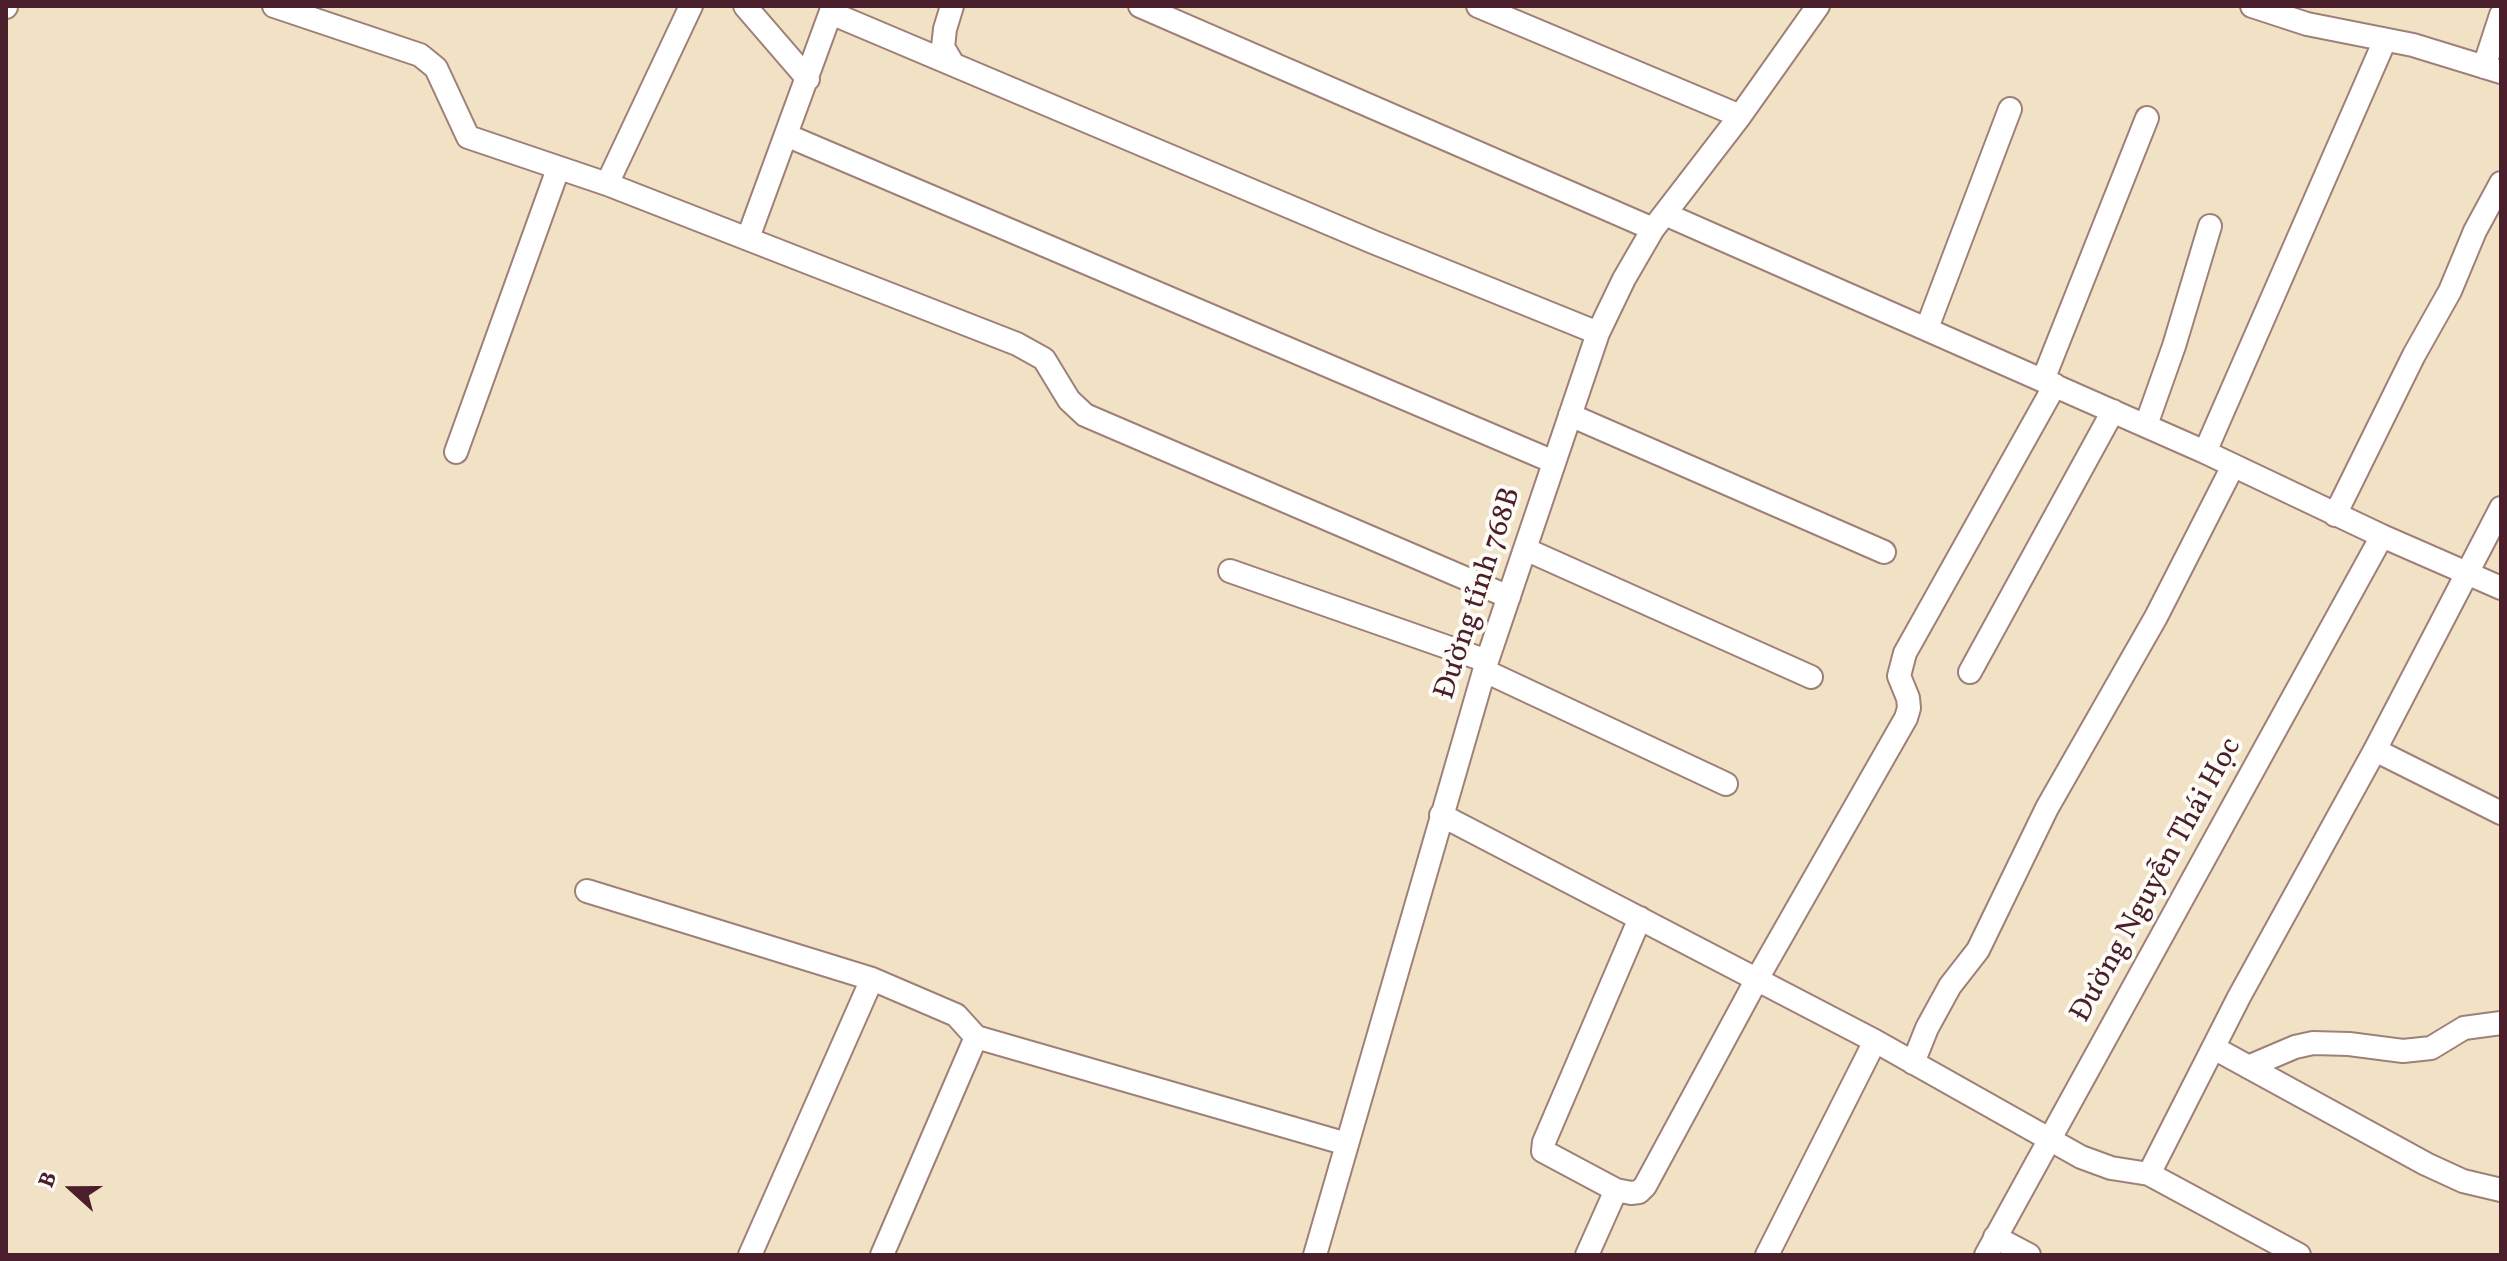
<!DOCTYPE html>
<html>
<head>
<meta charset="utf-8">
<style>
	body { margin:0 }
	#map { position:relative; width:2507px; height:1261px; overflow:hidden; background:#f2e2c5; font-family:Vollkorn,serif }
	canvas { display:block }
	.frame { position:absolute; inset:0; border:8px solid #4a1f2b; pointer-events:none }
	.north { position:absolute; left:32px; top:1149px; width:80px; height:80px; -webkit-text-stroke:6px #fdfcf7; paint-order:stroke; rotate:291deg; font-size:22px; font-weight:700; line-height:32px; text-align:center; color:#4a1f2b }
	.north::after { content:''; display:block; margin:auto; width:28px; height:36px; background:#4a1f2b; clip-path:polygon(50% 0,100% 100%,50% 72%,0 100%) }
</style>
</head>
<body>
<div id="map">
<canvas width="2507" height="1261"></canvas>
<div class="frame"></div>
<div class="north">B</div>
</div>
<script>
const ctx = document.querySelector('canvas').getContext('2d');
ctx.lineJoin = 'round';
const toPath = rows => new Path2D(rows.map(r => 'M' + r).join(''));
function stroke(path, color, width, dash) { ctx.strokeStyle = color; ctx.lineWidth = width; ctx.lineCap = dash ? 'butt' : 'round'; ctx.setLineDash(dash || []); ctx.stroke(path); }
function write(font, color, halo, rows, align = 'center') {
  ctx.font = font + ' Vollkorn,serif'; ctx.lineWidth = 8; ctx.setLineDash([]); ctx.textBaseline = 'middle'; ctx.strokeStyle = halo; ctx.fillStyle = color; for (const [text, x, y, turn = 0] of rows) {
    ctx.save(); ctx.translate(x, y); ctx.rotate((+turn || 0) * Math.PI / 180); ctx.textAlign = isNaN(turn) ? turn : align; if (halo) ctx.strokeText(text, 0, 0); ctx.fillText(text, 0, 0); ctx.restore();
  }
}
const minor = toPath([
	[274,6,420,55,436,68,468,137,607,184,1017,344,1044,359,1069,400,1085,415,1509,597],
	[745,6,808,79],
	[952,6,945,29,943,47,953,64],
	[1140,6,1653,229],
	[1478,6,1740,116],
	[2252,6,2307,24,2413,45,2501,72],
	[6,7,6,6],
	[831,13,1373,242,1598,333],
	[2484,67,2501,15],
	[786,135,1554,462],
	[607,184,691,6],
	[1665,214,2205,452,2382,536,2501,588],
	[748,238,833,6],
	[1927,328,2010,109],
	[2043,380,2147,118],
	[1570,415,1884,552],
	[2146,425,2174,346,2210,226],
	[456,452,558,169],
	[2205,452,2385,40],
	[2335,515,2414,355,2450,291,2475,231,2501,183],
	[1525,549,1811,677],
	[1230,571,1487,661],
	[1485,671,1726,784],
	[1970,672,2113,411],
	[2375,750,2501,813],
	[1441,815,1875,1041,2081,1157,2111,1168,2149,1174,2299,1255],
	[587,891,872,979,956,1015,976,1037,882,1255],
	[1640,918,1544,1142,1543,1151,1616,1190,1631,1193,1639,1192,1645,1186,1757,979,1906,718,1909,708,1908,698,1899,676,1905,653,2055,385],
	[976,1037,1347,1144],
	[2214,1048,2426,1164,2463,1181,2501,1190],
	[1913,1063,1927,1028,1950,986,1978,950,2047,808,2156,617,2233,466],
	[2248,1067,2295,1047,2313,1043,2349,1044,2403,1051,2431,1048,2464,1028,2501,1023],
	[2149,1174,2239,997,2375,750,2501,508],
	[1995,1237,2029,1255],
	[750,1255,872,979],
	[1315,1255,1487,661,1598,333,1624,279,1653,229,1740,116,1818,6],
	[1587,1255,1616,1190],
	[1767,1255,1875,1041],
	[1986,1255,2382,536]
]);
stroke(minor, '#9e8078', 26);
stroke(minor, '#fff', 22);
write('30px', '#4a1f2b', '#fdfcf7', [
	["Đường tỉnh 768B",1480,594,-72],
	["Đường Nguyễn Thái Học",2158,881,-61]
]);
</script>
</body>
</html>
